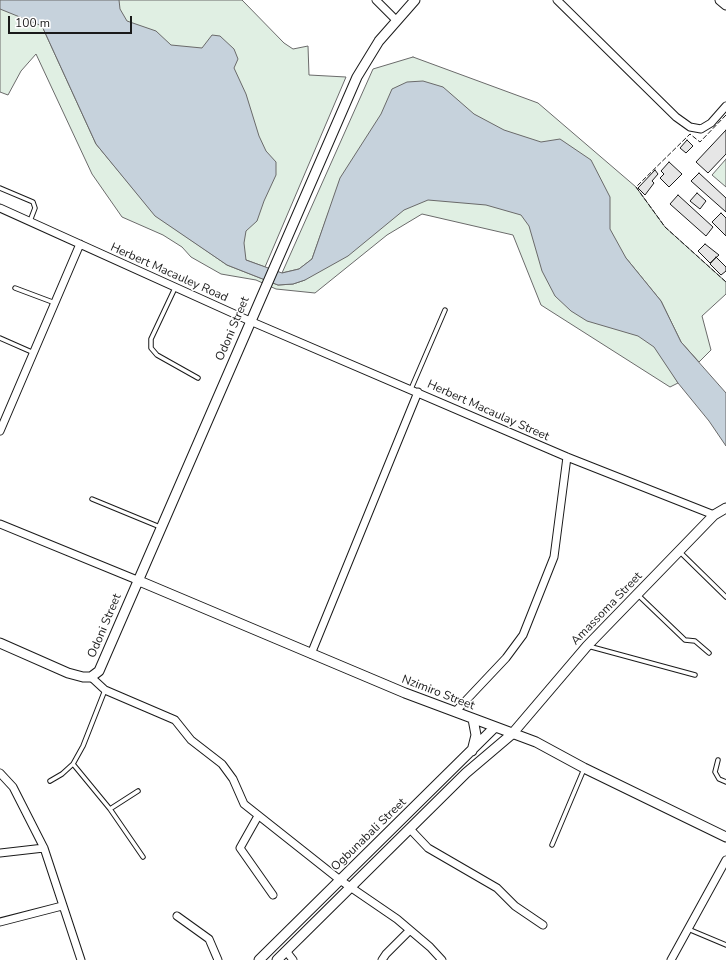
<!DOCTYPE html>
<html>
<head>
<meta charset="utf-8">
<style>
	body { margin:0 }
	#map { position:relative; width:726px; height:960px; overflow:hidden; background:#fff; font-family:"Nunito Sans",sans-serif }
	canvas { display:block }
	.scale { position:absolute; left:8px; top:16px; width:124px; height:18px; box-sizing:border-box; border:2px solid #1a1a1a; border-top:0; padding-left:5px; font-size:12px; line-height:14px; white-space:nowrap; color:#1a1a1a; -webkit-text-stroke:3px #fff; paint-order:stroke }
</style>
</head>
<body>
<div id="map">
<canvas width="726" height="960"></canvas>
<div class="scale">100 m</div>
</div>
<script>
const ctx = document.querySelector('canvas').getContext('2d');
ctx.lineJoin = 'round';
function fillPath(path, color) { ctx.fillStyle = color; ctx.fill(path, 'evenodd'); }
const toPath = rows => new Path2D(rows.map(r => 'M' + r).join(''));
function stroke(path, color, width, dash) { ctx.strokeStyle = color; ctx.lineWidth = width; ctx.lineCap = dash ? 'butt' : 'round'; ctx.setLineDash(dash || []); ctx.stroke(path); }
function write(font, color, halo, rows, align = 'center') {
  ctx.font = font + ' "Nunito Sans",sans-serif'; ctx.lineWidth = 3; ctx.setLineDash([]); ctx.textBaseline = 'middle'; ctx.strokeStyle = halo; ctx.fillStyle = color; for (const [text, x, y, turn = 0] of rows) {
    ctx.save(); ctx.translate(x, y); ctx.rotate((+turn || 0) * Math.PI / 180); ctx.textAlign = isNaN(turn) ? turn : align; if (halo) ctx.strokeText(text, 0, 0); ctx.fillText(text, 0, 0); ctx.restore();
  }
}
const green = toPath([
	[0,0,42,26,96,144,155,215,227,265,278,285,293,284,305,280,449,149,637,312,678,383,670,387,541,305,513,235,422,214,387,235,315,293,276,289,256,280,221,274,191,257,182,247,163,235,122,217,92,174,36,54,21,71,8,95,0,92,0,0],
	[54,0,242,0,284,43,293,49,308,46,309,75,346,77,265,267,246,260,54,0],
	[413,57,538,103,636,187,665,227,726,282,726,294,702,316,711,350,699,362,681,342,661,301,626,258,550,177,329,211,312,259,299,269,282,273,373,69,413,57],
	[726,159,726,187,712,175,726,159]
]);
fillPath(green, '#e0efe3');
stroke(green, '#6a6a6a', 1);
const water = toPath([
	[0,0,119,0,120,9,127,21,156,31,171,45,202,48,212,35,220,36,234,49,238,59,234,68,246,94,259,136,266,151,276,162,276,175,264,201,257,221,246,231,244,243,246,260,282,273,299,269,312,259,340,178,381,114,392,89,407,82,423,81,443,87,474,114,504,130,541,142,560,139,591,160,610,197,610,229,626,258,661,301,681,342,726,393,726,446,709,421,678,383,654,347,638,336,587,321,571,311,555,296,542,271,529,226,521,215,486,205,428,200,404,210,348,256,305,280,293,284,278,285,227,265,155,216,96,144,42,26,0,9,0,0]
]);
fillPath(water, '#c6d2dc');
stroke(water, '#6a6a6a', 1);
const building = toPath([
	[726,130,726,154,708,173,696,162,726,130],
	[687,140,693,146,686,153,680,148,687,140],
	[669,162,682,174,669,187,660,178,664,174,661,171,669,162],
	[655,170,658,174,652,181,654,183,645,195,638,188,655,170],
	[699,173,726,198,726,212,691,181,699,173],
	[697,193,706,201,700,209,690,201,697,193],
	[678,195,713,227,706,236,670,204,678,195],
	[721,213,726,218,726,236,712,222,721,213],
	[705,244,719,255,710,263,698,251,705,244],
	[716,257,726,267,726,271,721,275,710,264,716,257]
]);
fillPath(building, '#e6e6e6');
stroke(building, '#1a1a1a', 1);
const service = toPath([
	[0,188,33,202,35,208,30,221],
	[15,288,55,303],
	[175,288,151,339,151,348,157,355,198,378],
	[0,338,34,353],
	[411,389,445,310],
	[92,499,160,527],
	[680,552,726,597],
	[638,595,685,640,695,641,709,653],
	[588,646,695,675],
	[718,760,715,772,719,779,726,782],
	[73,764,110,809,143,857],
	[50,781,62,774,73,764,83,746,105,690],
	[110,809,138,791],
	[552,845,584,769],
	[688,929,726,945]
]);
const minor = toPath([
	[376,0,396,20],
	[557,0,676,117,690,127,701,129,711,123,726,106],
	[0,208,250,321,567,457,714,515],
	[0,431,80,244],
	[0,524,137,580],
	[311,654,418,392],
	[91,677,105,690,175,720,191,740,222,764,233,779,244,804,340,880,397,919,430,947,442,960],
	[455,712,506,658,523,635,554,557,567,457],
	[0,773,13,787,44,848,81,960],
	[258,816,240,848,273,895],
	[410,829,428,848,497,888,515,906,543,925],
	[0,853,44,848],
	[177,916,209,939,218,960],
	[0,922,62,906],
	[286,951,293,960],
	[382,960,386,954,410,930],
	[671,960,726,860]
]);
const tertiary = toPath([
	[720,0,726,5],
	[137,580,405,693,536,742,584,768,726,837],
	[0,643,68,673,83,677,91,677,99,671,357,77,379,41,415,0],
	[472,751,476,735,473,719],
	[259,960,495,727],
	[277,960,466,773,512,734,587,646,714,515,726,508]
]);
stroke(service, '#1a1a1a', 5.5);
stroke(minor, '#1a1a1a', 9);
stroke(tertiary, '#1a1a1a', 11);
stroke(service, '#fff', 3.5);
stroke(minor, '#fff', 7);
stroke(tertiary, '#fff', 9);
stroke(toPath([
	[726,115,700,142,690,134,636,187,665,227,726,282]
]), '#1a1a1a', 1, [5, 2]);
write('12px', '#1a1a1a', '#fff', [
	["Herbert Macauley Road",169,273,24],
	["Odoni Street",233,329,-67],
	["Herbert Macaulay Street",488,411,24],
	["Amassoma Street",607,609,-46],
	["Odoni Street",105,626,-67],
	["Nzimiro Street",438,693,21],
	["Ogbunabali Street",369,835,-44]
]);
</script>
</body>
</html>
